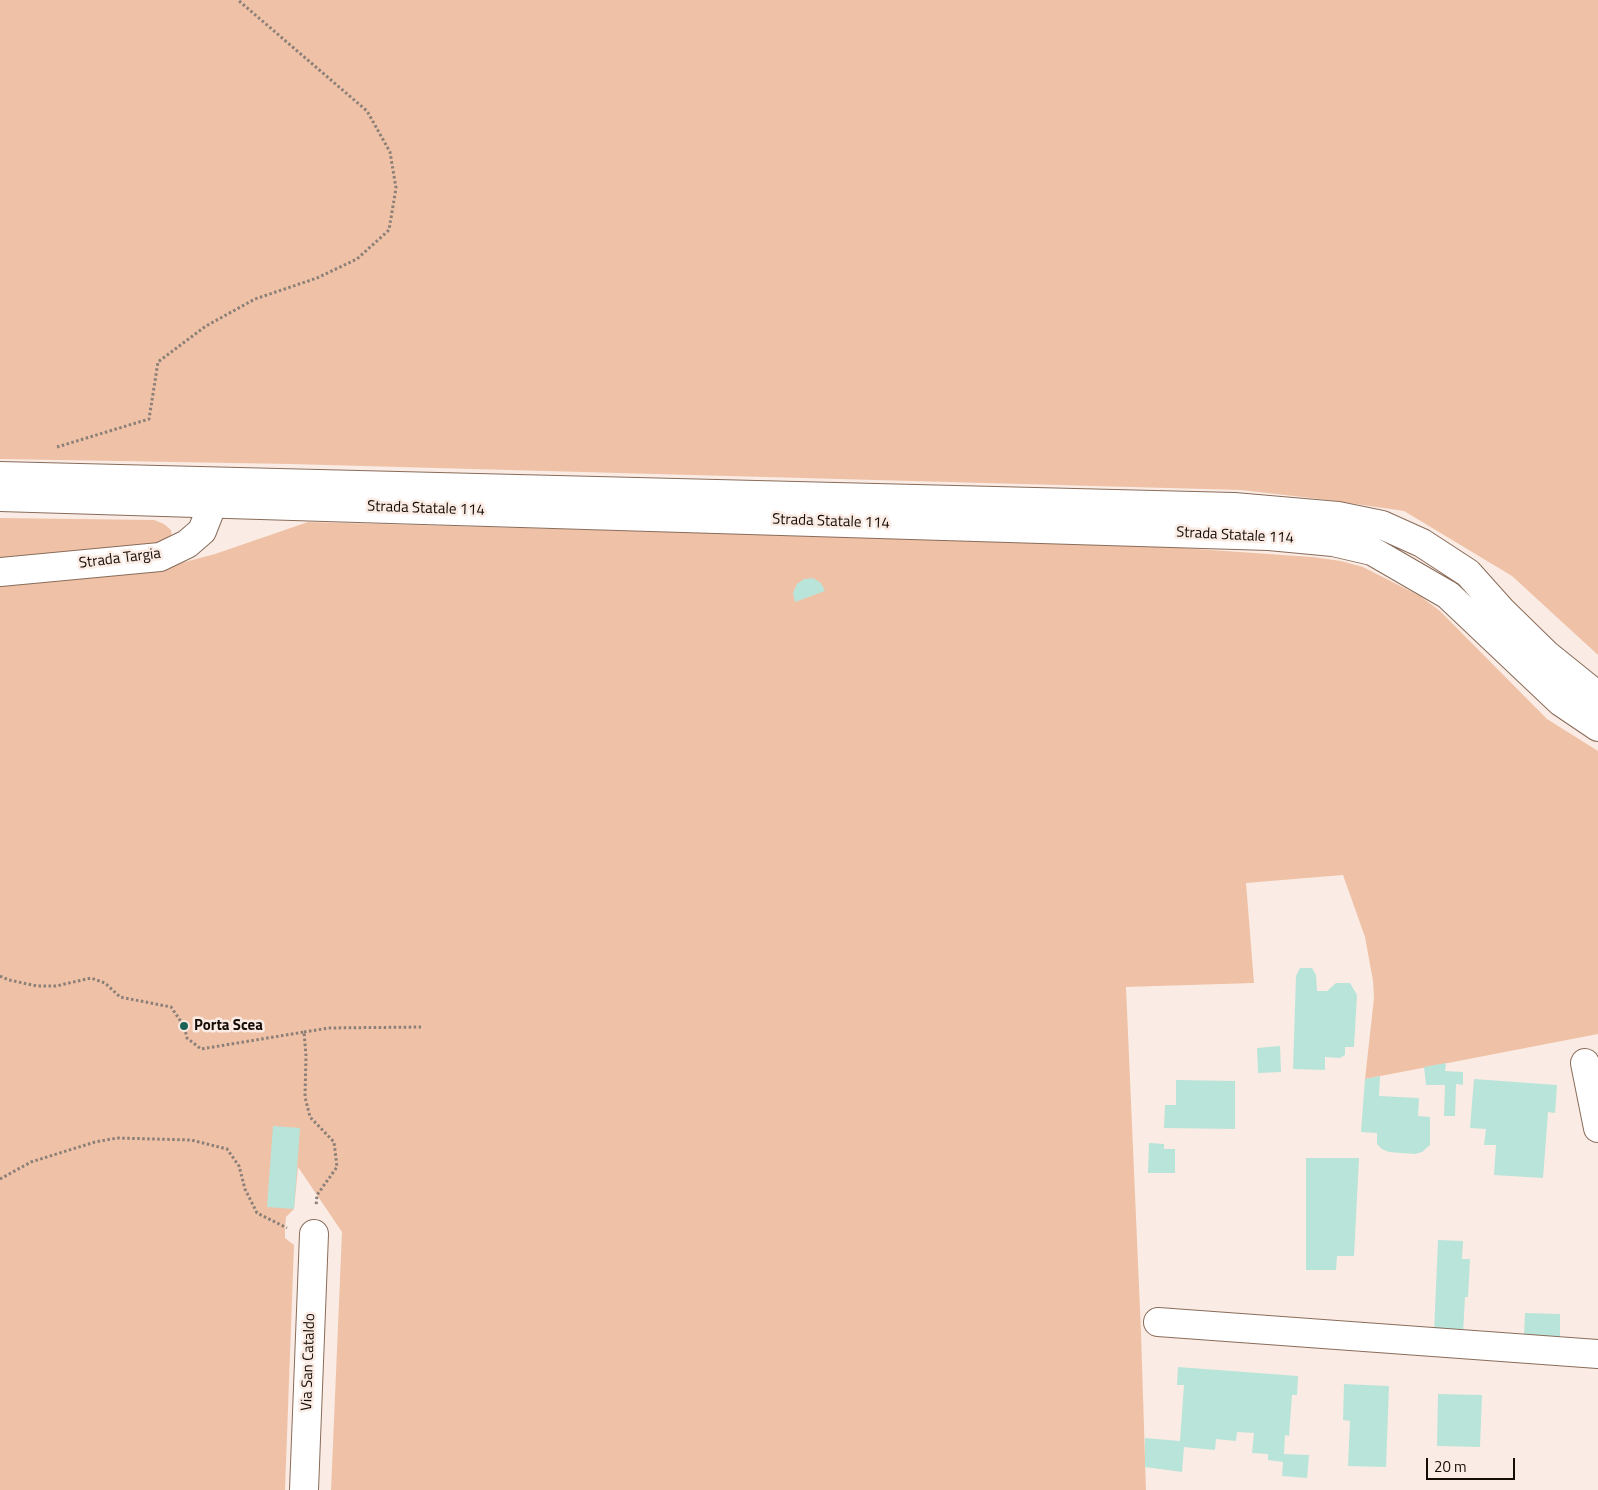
<!DOCTYPE html>
<html>
<head>
<meta charset="utf-8">
<style>
	body { margin:0 }
	#map { position:relative; width:1598px; height:1490px; overflow:hidden; background:#faece4; font-family:"Titillium Web",sans-serif }
	canvas { display:block }
	.scale { position:absolute; left:1426px; top:1458px; width:89px; height:22px; box-sizing:border-box; border:2px solid #160c06; border-top:0; padding-left:6px; font-size:15px; line-height:18px; white-space:nowrap; color:#160c06; -webkit-text-stroke:4px #faece4; paint-order:stroke }
</style>
</head>
<body>
<div id="map">
<canvas width="1598" height="1490"></canvas>
<div class="scale">20 m</div>
</div>
<script>
const ctx = document.querySelector('canvas').getContext('2d');
ctx.lineJoin = 'round';
function fillPath(path, color) { ctx.fillStyle = color; ctx.fill(path, 'evenodd'); }
const toPath = rows => new Path2D(rows.map(r => 'M' + r).join(''));
function stroke(path, color, width, dash) { ctx.strokeStyle = color; ctx.lineWidth = width; ctx.lineCap = dash ? 'butt' : 'round'; ctx.setLineDash(dash || []); ctx.stroke(path); }
function write(font, color, halo, rows, align = 'center') {
  ctx.font = font + ' "Titillium Web",sans-serif'; ctx.lineWidth = 5; ctx.setLineDash([]); ctx.textBaseline = 'middle'; ctx.strokeStyle = halo; ctx.fillStyle = color; for (const [text, x, y, turn = 0] of rows) {
    ctx.save(); ctx.translate(x, y); ctx.rotate((+turn || 0) * Math.PI / 180); ctx.textAlign = isNaN(turn) ? turn : align; if (halo) ctx.strokeText(text, 0, 0); ctx.fillText(text, 0, 0); ctx.restore();
  }
}
fillPath(toPath([
	[0,0,1598,0,1598,655,1512,576,1404,511,1328,500,1241,490,290,464,0,459],
	[0,518,154,520,164,524,171,530,172,540,161,546,0,563],
	[308,522,1139,545,1312,557,1341,561,1363,567,1420,596,1440,611,1547,719,1598,751,1598,1034,1365,1079,1374,998,1373,981,1365,937,1343,875,1246,883,1254,983,1126,987,1141,1332,1146,1490,331,1490,342,1232,298,1167,294,1209,286,1217,285,1228,285,1238,294,1245,285,1490,0,1490,0,585,162,568,215,554]
]), '#efc2a7');
fillPath(toPath([
	[813,578,821,583,825,591,795,602,793,593,797,584,804,579],
	[1300,968,1312,968,1316,975,1317,991,1327,991,1336,983,1350,983,1357,995,1354,1047,1345,1047,1345,1055,1340,1058,1325,1057,1325,1070,1293,1069,1296,976],
	[1280,1046,1281,1072,1258,1073,1257,1048],
	[1446,1063,1445,1071,1463,1072,1463,1085,1456,1084,1455,1116,1444,1116,1445,1085,1426,1085,1424,1067],
	[1380,1076,1379,1096,1419,1098,1418,1116,1430,1117,1430,1145,1422,1152,1415,1154,1389,1152,1382,1149,1377,1144,1377,1133,1361,1132,1365,1079],
	[1474,1079,1557,1085,1555,1113,1548,1112,1543,1178,1494,1175,1496,1145,1484,1145,1486,1129,1470,1128],
	[1176,1080,1235,1081,1235,1129,1164,1128,1165,1105,1176,1105],
	[273,1126,300,1128,294,1209,267,1207],
	[1149,1143,1164,1144,1164,1149,1175,1149,1175,1173,1148,1173],
	[1306,1158,1359,1158,1354,1256,1337,1256,1336,1270,1306,1270],
	[1438,1240,1463,1241,1462,1259,1470,1259,1468,1297,1465,1297,1463,1334,1434,1332],
	[1525,1313,1560,1314,1560,1338,1524,1336],
	[1178,1367,1298,1376,1297,1395,1292,1395,1289,1436,1285,1435,1284,1454,1309,1455,1307,1478,1282,1476,1283,1462,1268,1460,1268,1454,1252,1453,1254,1433,1237,1432,1236,1441,1216,1439,1215,1450,1184,1447,1182,1472,1145,1467,1145,1438,1180,1441,1184,1385,1177,1385],
	[1344,1384,1389,1386,1386,1467,1348,1466,1350,1421,1343,1420],
	[1438,1394,1482,1395,1480,1447,1437,1446]
]), '#b9e4d9');
const minor = toPath([
	[0,572,160,557,187,544,202,531,213,503],
	[1585,1063,1598,1128],
	[1158,1322,1598,1354],
	[304,1490,314,1234]
]);
const major = toPath([
	[0,476,1234,507,1338,516,1382,525,1422,543,1468,573,1502,611,1547,655,1598,696],
	[0,497,1269,536,1333,542,1372,551,1448,595,1561,702,1598,727]
]);
stroke(minor, '#896c5a', 30);
stroke(major, '#896c5a', 30);
stroke(toPath([
	[57,447,149,419,158,362,206,326,255,299,317,278,357,259,389,230,396,188,390,152,367,111,238,0],
	[0,976,9,980,37,986,56,986,91,978,105,983,120,997,171,1007,184,1026,187,1038,201,1049,304,1032,306,1056,305,1097,310,1117,334,1142,337,1167,317,1195,316,1206],
	[304,1032,329,1028,421,1027],
	[0,1179,31,1162,95,1142,117,1138,191,1140,227,1149,239,1166,245,1189,257,1213,287,1228]
]), '#8b7f77', 3, [2.5, 2.5]);
stroke(minor, '#fff', 28);
stroke(major, '#fff', 28);
for (const [x, y, r, color] of [
	[184,1026,5,"#1c6357"]
]) { const dot = new Path2D(); dot.arc(x, y, r, 0, 2 * Math.PI); ctx.fillStyle = color; ctx.fill(dot); stroke(dot, '#faece4', 2); }
write('15px', '#160c06', '#faece4', [
	["Strada Statale 114",426,509,2],
	["Strada Statale 114",831,522,2],
	["Strada Statale 114",1235,536,3],
	["Strada Targia",120,559,-7],
	["Via San Cataldo",309,1362,-88]
]);
write('bold 15px', '#160c06', '#faece4', [
	["Porta Scea",194,1026]
], 'left');
</script>
</body>
</html>
